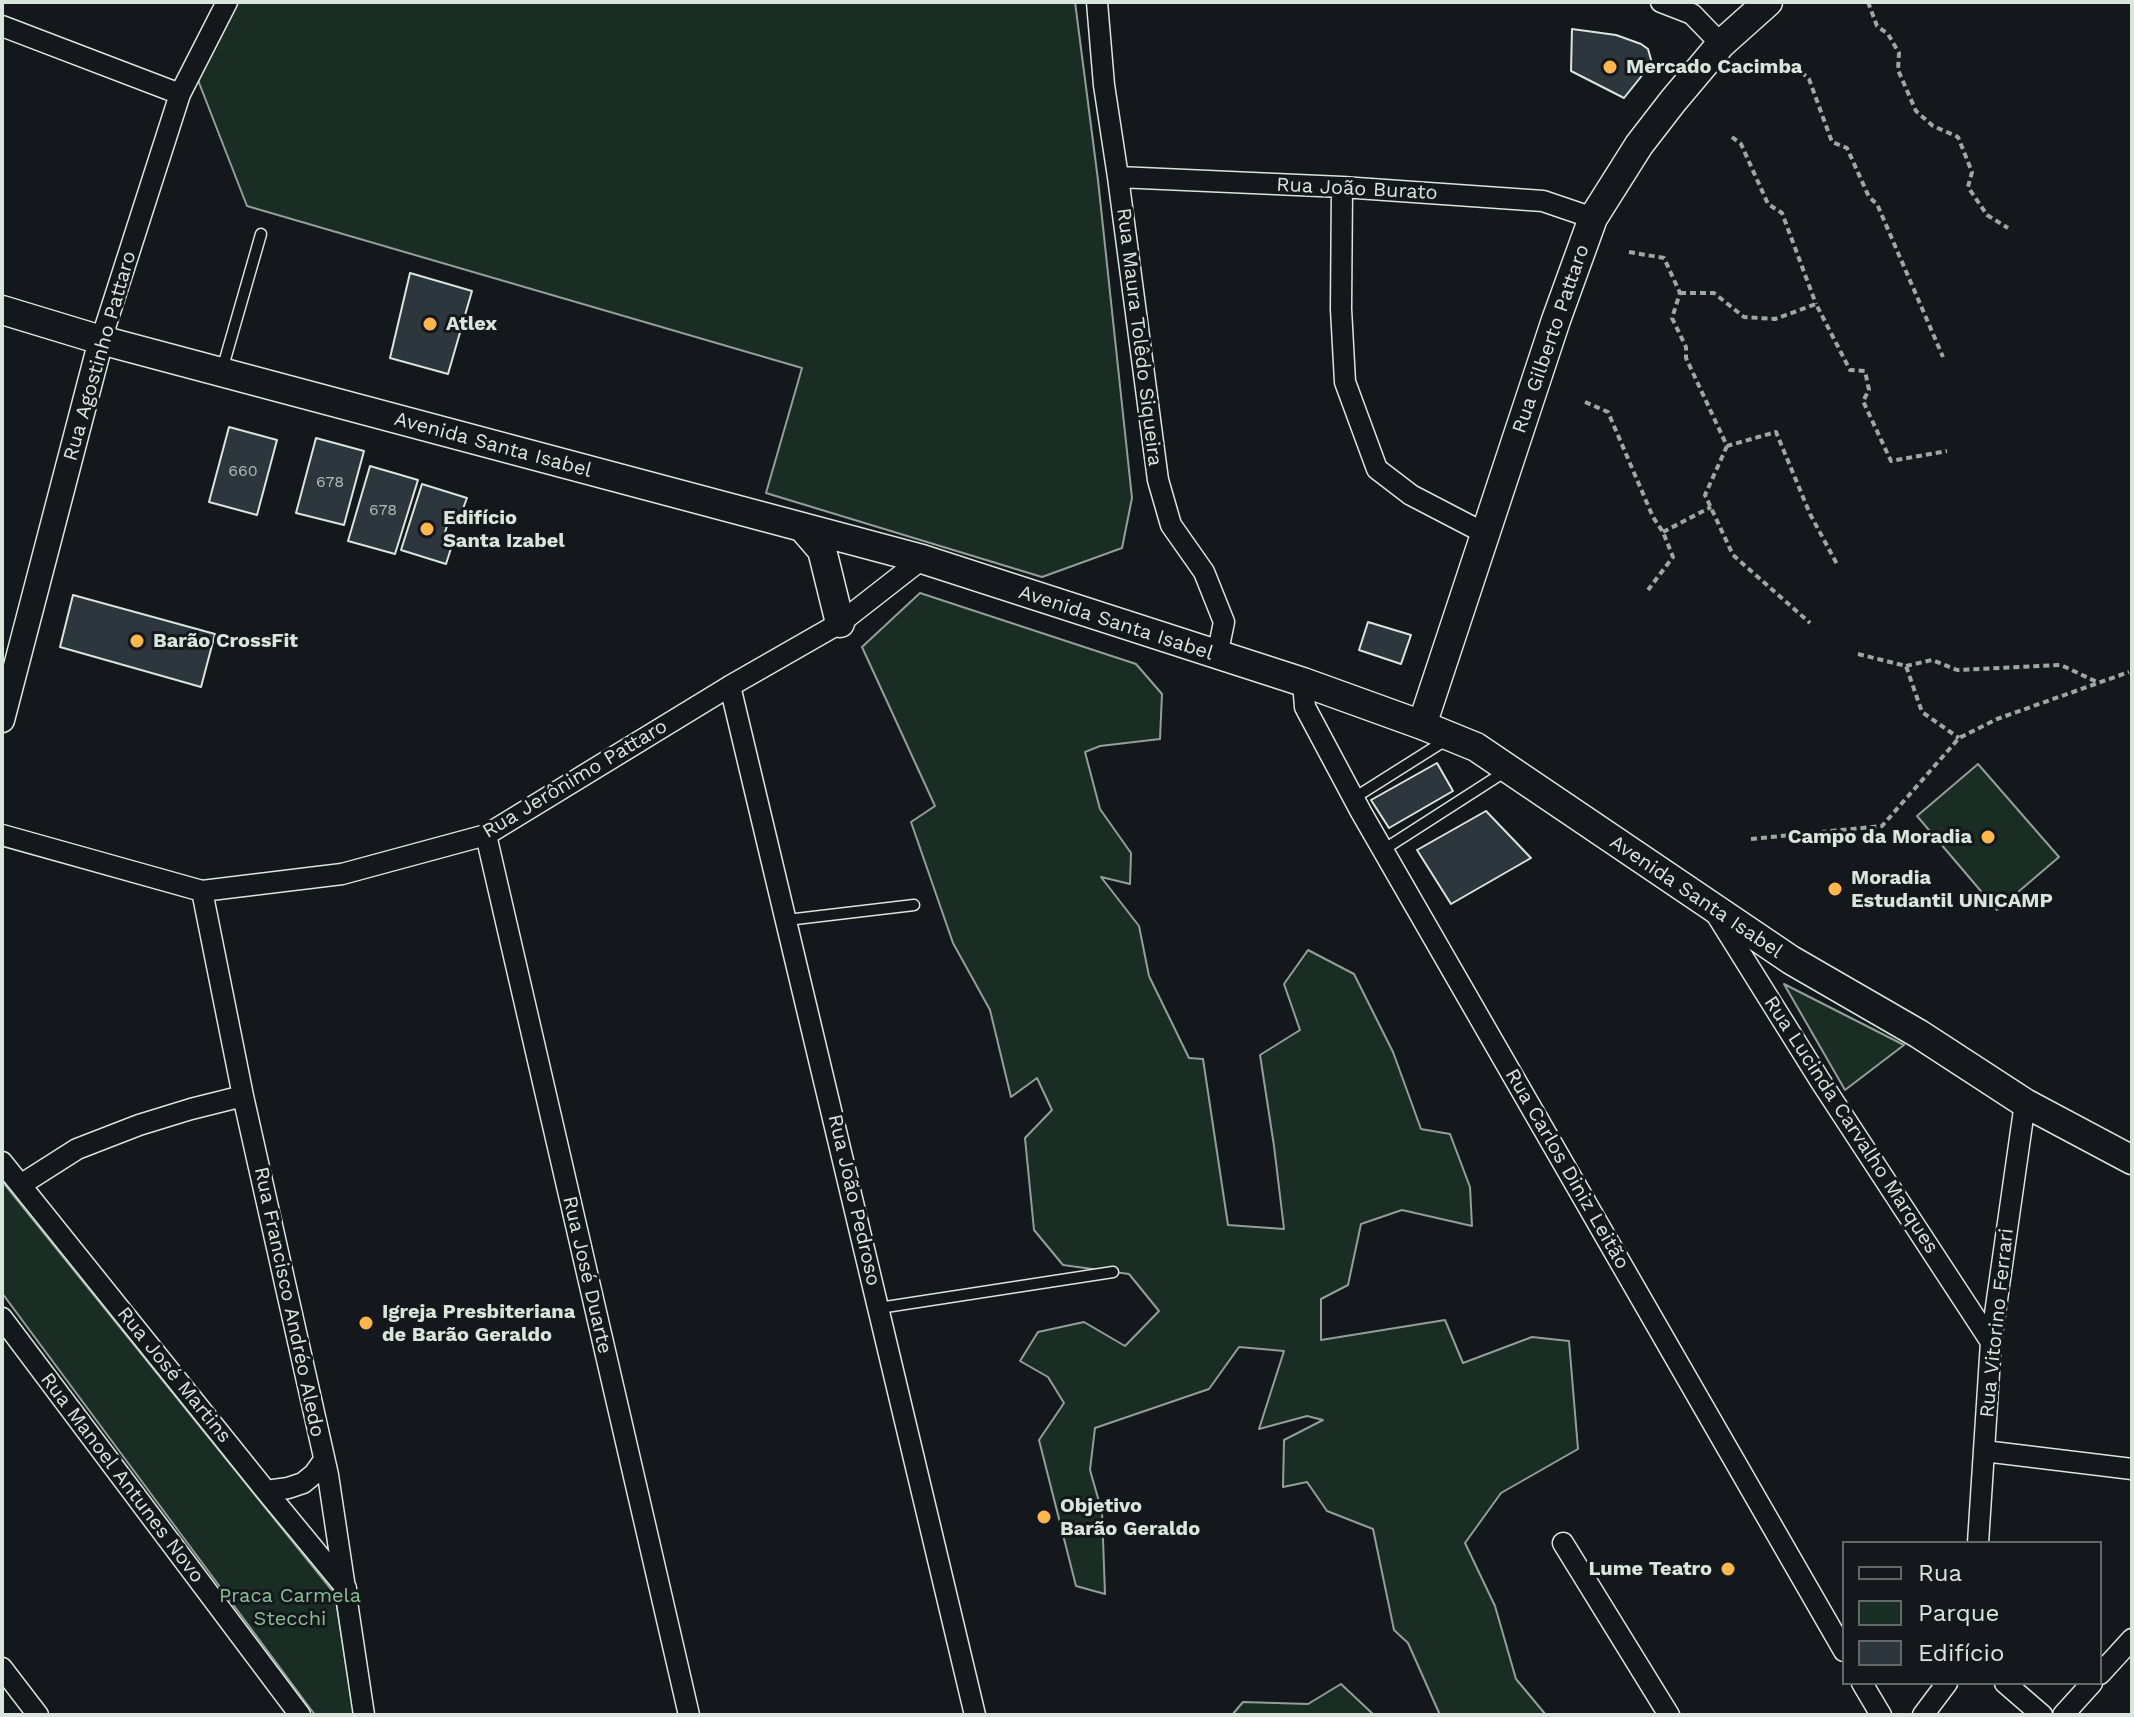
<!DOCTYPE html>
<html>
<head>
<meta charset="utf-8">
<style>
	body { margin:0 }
	#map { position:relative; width:2134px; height:1717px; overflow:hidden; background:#14181c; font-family:"Work Sans",sans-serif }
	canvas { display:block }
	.frame { position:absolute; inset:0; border:4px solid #d8e6dc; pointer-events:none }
	.legend { position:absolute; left:1842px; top:1541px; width:260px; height:144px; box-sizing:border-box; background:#14181c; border:2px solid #626a69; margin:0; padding:10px 14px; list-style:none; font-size:24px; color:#d8e6dc }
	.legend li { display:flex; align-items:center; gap:16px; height:40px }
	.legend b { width:40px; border:2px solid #626a69 }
</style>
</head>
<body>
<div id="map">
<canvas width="2134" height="1717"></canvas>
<div class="frame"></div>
<ul class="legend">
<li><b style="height:10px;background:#14181c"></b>Rua</li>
<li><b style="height:22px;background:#1a2d24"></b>Parque</li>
<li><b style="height:22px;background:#2c363c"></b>Edifício</li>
</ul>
</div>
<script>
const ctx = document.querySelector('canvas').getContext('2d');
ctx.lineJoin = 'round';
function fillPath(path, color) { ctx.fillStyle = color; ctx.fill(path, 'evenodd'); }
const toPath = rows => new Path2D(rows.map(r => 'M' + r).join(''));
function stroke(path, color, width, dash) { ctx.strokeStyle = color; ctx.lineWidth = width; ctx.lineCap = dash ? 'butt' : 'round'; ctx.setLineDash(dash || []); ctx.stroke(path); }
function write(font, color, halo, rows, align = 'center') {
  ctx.font = font + ' "Work Sans",sans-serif'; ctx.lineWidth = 6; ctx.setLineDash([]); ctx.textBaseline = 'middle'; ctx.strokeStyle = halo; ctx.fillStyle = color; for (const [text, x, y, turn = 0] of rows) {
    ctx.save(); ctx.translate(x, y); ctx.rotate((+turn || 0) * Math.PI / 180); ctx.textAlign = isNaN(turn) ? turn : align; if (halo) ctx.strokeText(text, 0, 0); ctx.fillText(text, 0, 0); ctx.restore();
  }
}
const green = toPath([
	[232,2,1075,2,1098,180,1132,498,1122,548,1042,577,766,493,802,368,247,206,196,75,232,2],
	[920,593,1136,664,1162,694,1160,739,1100,746,1085,752,1100,809,1131,853,1130,884,1101,877,1139,926,1149,976,1189,1058,1203,1059,1228,1225,1284,1229,1274,1146,1260,1055,1300,1030,1284,984,1308,950,1354,974,1393,1052,1421,1129,1450,1134,1470,1187,1472,1226,1402,1210,1361,1224,1348,1285,1321,1299,1321,1340,1445,1320,1463,1363,1532,1337,1569,1341,1578,1449,1501,1493,1465,1543,1495,1606,1516,1679,1546,1715,1440,1715,1408,1643,1394,1630,1373,1529,1327,1511,1307,1482,1283,1487,1284,1440,1323,1420,1307,1416,1259,1429,1284,1351,1239,1347,1209,1389,1095,1428,1090,1470,1102,1512,1105,1594,1076,1586,1039,1440,1064,1403,1048,1377,1020,1361,1038,1332,1084,1322,1125,1346,1159,1311,1129,1274,1063,1265,1034,1230,1025,1138,1052,1110,1037,1078,1011,1097,990,1010,953,943,911,822,935,806,862,647,920,593],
	[1978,764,2059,857,1997,910,1917,816,1978,764],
	[1784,984,1904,1045,1845,1090,1784,984],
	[2,1181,335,1594,354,1715,315,1715,2,1293,2,1181],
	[1341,1684,1374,1715,1232,1715,1243,1702,1308,1704,1341,1684]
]);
fillPath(green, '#1a2d24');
stroke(green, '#939e99', 2);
const building = toPath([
	[1572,29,1616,35,1641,44,1648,49,1652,63,1624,98,1571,71,1572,29],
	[410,273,472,291,448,374,390,358,410,273],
	[229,427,277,440,257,515,209,502,229,427],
	[316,438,364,451,344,525,296,513,316,438],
	[370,466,418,480,395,554,348,541,370,466],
	[422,484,467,498,458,522,449,519,444,536,454,539,446,564,401,550,422,484],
	[73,595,215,634,201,687,60,647,73,595],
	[1368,622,1411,635,1401,664,1359,650,1368,622],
	[1437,763,1453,791,1389,828,1371,800,1437,763],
	[1486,811,1531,858,1451,904,1417,850,1486,811]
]);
fillPath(building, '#2c363c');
stroke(building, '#d8e6dc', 2);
const service = toPath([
	[222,370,261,234],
	[1354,798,1446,740],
	[1383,850,1506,771],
	[787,920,914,905],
	[879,1308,1113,1272]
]);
const minor = toPath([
	[1097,2,1104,85,1118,177,1158,480,1171,525,1204,572,1224,622,1217,656],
	[1661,2,1692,14,1721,44],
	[2,26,180,94],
	[1118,177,1342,187,1543,201,1593,218],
	[1342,187,1341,309,1345,382,1377,469,1411,495,1486,534],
	[101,340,180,94,227,2],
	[1303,682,1305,707,1361,812,1844,1651],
	[730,686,975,1715],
	[2,835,202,891,342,874,486,835,730,686,840,623,922,559],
	[486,835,689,1715],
	[202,891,243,1096,328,1475,364,1715],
	[1716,914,1821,1082,1991,1342],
	[2,1162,266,1491,346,1588],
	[22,1184,77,1149,139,1125,191,1109,243,1096],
	[2,1318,300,1715],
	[1984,1451,2132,1469],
	[266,1491,288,1488,303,1483,314,1474,324,1460],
	[1563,1543,1669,1715],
	[1978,1543,1991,1342,2025,1103],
	[2,1668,38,1715],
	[2100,1674,2132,1639],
	[1862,1683,1881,1715],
	[2005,1683,2042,1715],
	[1923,1715,1947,1683],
	[2063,1715,2092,1683]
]);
const tertiary = toPath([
	[2,720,101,340]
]);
const secondary = toPath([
	[2,310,101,340,922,559,1303,682,1422,725,1476,747,1791,960,1919,1034,2025,1103,2132,1160],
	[803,528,822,550,840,623],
	[1422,725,1556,320,1593,218,1639,145,1673,101,1721,44,1768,2]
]);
stroke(service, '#d8e6dc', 13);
stroke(minor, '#d8e6dc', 23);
stroke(tertiary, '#d8e6dc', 27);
stroke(secondary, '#d8e6dc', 31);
stroke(toPath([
	[1868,2,1877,26,1888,34,1899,53,1898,70,1916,111,1933,126,1958,137,1972,172,1968,187,1987,215,2008,228],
	[1794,65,1809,79,1832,142,1847,148,1869,197,1877,204,1943,357],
	[1732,137,1741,144,1768,204,1782,213,1816,304],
	[1629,252,1664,258,1680,293,1672,318,1686,347,1686,358,1727,446,1776,432,1810,514,1838,566],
	[1680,293,1714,293,1744,317,1775,319,1816,304,1850,370,1865,371,1869,390,1863,401,1891,461,1947,451],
	[1585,402,1608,412,1653,517,1663,532,1673,557,1648,590],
	[1727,446,1705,495,1733,555,1810,623],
	[1663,532,1711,507],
	[1858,654,1906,666,1922,712,1959,738],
	[1906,666,1932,660,1957,670,2061,665,2097,682],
	[1751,839,1882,826,1959,738,1997,719,2129,672]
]), '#9da8a2', 4, [6, 4]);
stroke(service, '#14181c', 10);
stroke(minor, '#14181c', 20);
stroke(tertiary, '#14181c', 24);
stroke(secondary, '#14181c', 28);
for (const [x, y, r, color] of [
	[1610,67,8,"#ffb74d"],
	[430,324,8,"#ffb74d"],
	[427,529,8,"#ffb74d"],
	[137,641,8,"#ffb74d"],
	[1988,837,8,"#ffb74d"],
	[1835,889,8,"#ffb74d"],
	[366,1323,8,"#ffb74d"],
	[1044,1517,8,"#ffb74d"],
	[1728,1569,8,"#ffb74d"]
]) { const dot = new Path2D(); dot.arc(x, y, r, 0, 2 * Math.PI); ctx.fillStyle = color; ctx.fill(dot); stroke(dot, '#14181c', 3); }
write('16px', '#adbab4', null, [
	["660",243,471],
	["678",330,482],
	["678",383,510]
]);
write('bold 20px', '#d8e6dc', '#14181c', [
	["Mercado Cacimba",1626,67],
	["Atlex",446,324],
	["Edifício",443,518],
	["Santa Izabel",443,541],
	["Barão CrossFit",153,641],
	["Campo da Moradia",1972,837,"right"],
	["Moradia",1851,878],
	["Estudantil UNICAMP",1851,901],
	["Igreja Presbiteriana",382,1312],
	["de Barão Geraldo",382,1335],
	["Objetivo",1060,1506],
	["Barão Geraldo",1060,1529],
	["Lume Teatro",1712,1569,"right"]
], 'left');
write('20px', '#d8e6dc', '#14181c', [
	["Rua João Burato",1357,189,3],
	["Rua Maura Tolêdo Siqueira",1139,337,83],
	["Rua Gilberto Pattaro",1551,339,-71],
	["Rua Agostinho Pattaro",100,356,-74],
	["Avenida Santa Isabel",493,445,15],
	["Avenida Santa Isabel",1116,623,18],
	["Rua Jerônimo Pattaro",575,779,-31],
	["Avenida Santa Isabel",1696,897,34],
	["Rua Lucinda Carvalho Marques",1851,1125,57],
	["Rua Carlos Diniz Leitão",1567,1169,60],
	["Rua João Pedroso",854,1200,77],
	["Rua José Duarte",587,1275,77],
	["Rua Francisco Andréo Aledo",289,1302,78],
	["Rua Vitorino Ferrari",1997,1323,-84],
	["Rua José Martins",174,1375,51],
	["Rua Manoel Antunes Novo",122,1478,53]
]);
write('20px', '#8ac095', '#14181c', [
	["Praca Carmela",290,1596],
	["Stecchi",290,1619]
]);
</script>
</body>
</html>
